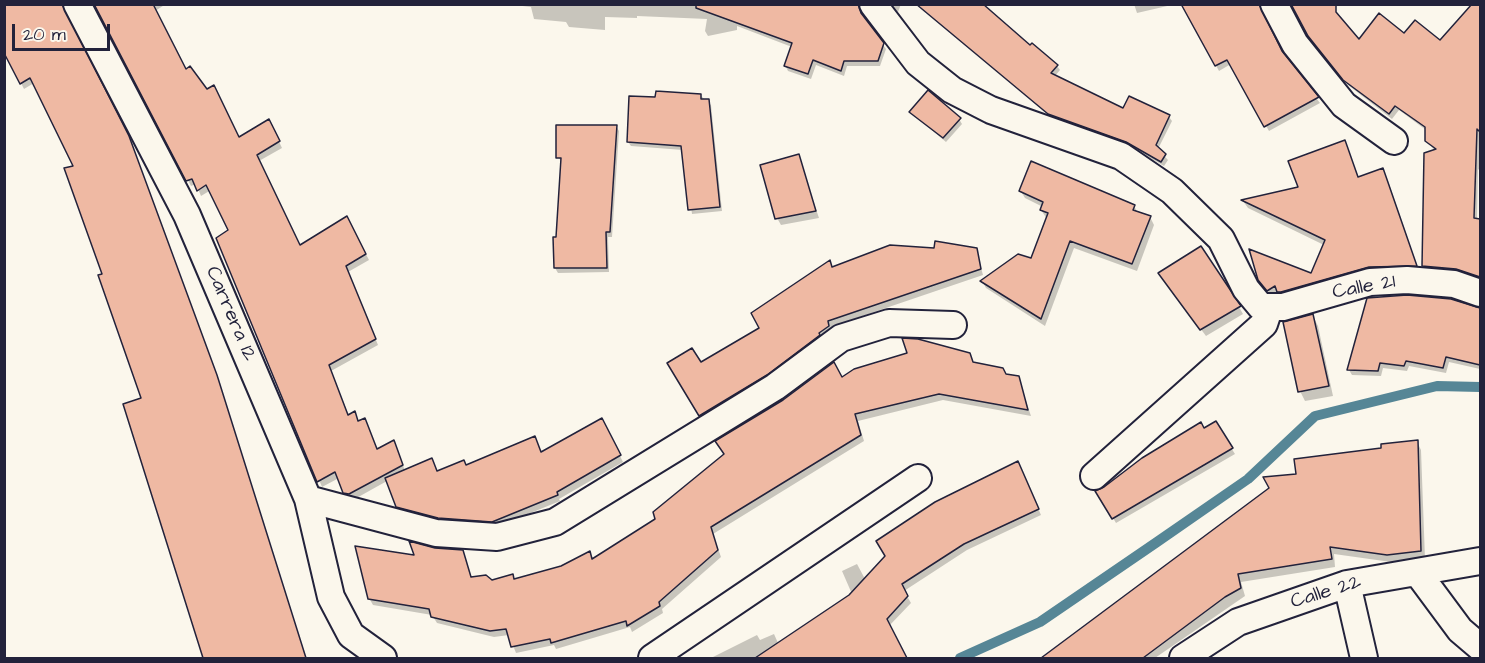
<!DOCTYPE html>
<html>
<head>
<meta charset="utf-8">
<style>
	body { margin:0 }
	#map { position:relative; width:1485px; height:663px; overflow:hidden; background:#fbf7ec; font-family:"Architects Daughter",sans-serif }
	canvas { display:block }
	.frame { position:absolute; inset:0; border:6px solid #22223b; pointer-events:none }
	.scale { position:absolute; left:12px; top:24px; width:98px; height:27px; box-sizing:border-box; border:3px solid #22223b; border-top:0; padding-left:8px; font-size:18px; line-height:21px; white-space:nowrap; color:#22223b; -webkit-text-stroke:4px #fbf7ec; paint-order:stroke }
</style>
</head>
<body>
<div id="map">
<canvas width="1485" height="663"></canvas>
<div class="frame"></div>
<div class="scale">20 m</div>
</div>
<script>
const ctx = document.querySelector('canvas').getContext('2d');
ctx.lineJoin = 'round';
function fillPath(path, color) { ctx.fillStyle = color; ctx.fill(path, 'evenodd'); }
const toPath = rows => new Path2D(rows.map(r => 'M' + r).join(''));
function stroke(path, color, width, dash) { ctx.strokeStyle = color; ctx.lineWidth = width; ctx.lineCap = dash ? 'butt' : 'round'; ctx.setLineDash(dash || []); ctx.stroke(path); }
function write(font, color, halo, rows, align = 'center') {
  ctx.font = font + ' "Architects Daughter",sans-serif'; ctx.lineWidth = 6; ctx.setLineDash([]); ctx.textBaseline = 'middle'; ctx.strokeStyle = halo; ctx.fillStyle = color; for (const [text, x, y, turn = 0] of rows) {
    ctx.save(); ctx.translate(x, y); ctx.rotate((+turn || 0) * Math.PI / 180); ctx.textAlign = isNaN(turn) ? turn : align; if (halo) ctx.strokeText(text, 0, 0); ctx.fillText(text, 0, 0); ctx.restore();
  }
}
fillPath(toPath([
	[4,4,66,4,65,10,132,144,219,382,306,658,229,658,104,275,75,167,34,83,24,89,21,83],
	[96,4,166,4,155,11,186,70,239,139,272,127,282,148,259,161,300,247,347,218,369,260,348,272,378,345,331,371,349,416,354,413,377,451,397,448,405,471,438,473,467,467,535,438,542,454,605,426,623,462,559,499,560,501,496,527,443,524,401,513,387,481,353,500,348,498,339,478,322,487,218,238,230,231,211,190,201,196,196,184,191,186],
	[505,4,862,4,863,18,886,49,880,66,847,66,844,76,816,65,811,79,788,71,785,65,792,47,737,26,737,30,708,36,705,31,707,19,637,16,637,18,605,17,605,30,569,27,566,22,534,19,531,7],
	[891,4,901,4,898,12],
	[919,4,1030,47,1057,66,1060,70,1055,76,1124,110,1129,98,1169,117,1172,121,1158,149,1168,160,1164,166,1130,146,1052,118],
	[1134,4,1176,4,1137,13],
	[1183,4,1263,4,1261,9,1283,55,1320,103,1269,131,1231,64,1219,71],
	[1474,4,1480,4,1480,168,1478,170,1477,220,1480,220,1480,281,1427,271,1424,266,1435,151,1426,140,1426,130,1399,110,1392,119,1348,85,1313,41,1357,44,1404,35,1440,42],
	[700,95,711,105,722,211,692,214,683,150,631,146,628,142,656,99],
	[910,112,959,119,962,124,946,142],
	[616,126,619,131,612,237,608,237,609,272,558,273,555,268,562,162,558,157],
	[1344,142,1359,178,1383,170,1387,178,1420,274,1273,298,1260,280,1311,275,1324,245,1248,208,1243,201,1300,189],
	[798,156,819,218,781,225,777,218],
	[1020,190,1134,206,1138,213,1150,217,1154,225,1137,271,1074,248,1045,326,986,288,982,281,1032,260,1047,219,1041,210,1043,207,1025,198],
	[976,249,983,275,830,327,831,332,822,341,704,420,669,364,700,364,761,328,830,262,833,268,935,250],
	[1164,280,1239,307,1243,314,1206,336],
	[1451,300,1480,309,1480,369,1449,362,1446,373,1409,366,1407,371,1383,368,1381,376,1352,375,1349,370],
	[1313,316,1318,326,1333,396,1305,401,1300,391],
	[969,354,974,364,1018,377,1031,416,943,400,858,421,864,441,713,534,721,557,662,609,663,613,632,632,630,627,556,649,554,645,516,653,509,635,494,637,437,623,432,615,373,605,369,598,417,557,435,549,462,551,472,578,492,582,513,576,515,580,562,567,589,553,593,560,639,532,842,379],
	[1215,423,1235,454,1116,523,1097,491],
	[1417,442,1421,450,1425,559,1391,562,1334,554,1335,567,1241,582,1245,596,1155,658,1044,658,1271,489,1298,475],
	[1021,469,1041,515,967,550,904,591,911,603,889,626,905,656,902,658,878,658,873,646,860,658,711,658,757,635,760,640,774,634,778,643,852,594,842,571,857,564,865,579]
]), '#0003');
stroke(toPath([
	[960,658,1040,622,1157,542,1248,479,1315,416,1437,386,1480,387]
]), '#568696', 10);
const building = toPath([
	[4,4,62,4,129,136,217,375,306,658,203,658,123,404,141,398,98,275,102,274,64,168,73,166,30,78,20,84,4,53,4,4],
	[94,4,153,4,186,69,190,66,207,89,214,85,239,137,269,119,280,141,257,155,300,245,347,216,366,254,346,266,376,339,329,365,348,415,355,411,358,421,365,418,377,449,394,440,403,465,349,494,343,493,335,472,317,482,216,238,228,230,206,185,197,191,192,179,186,181,94,4],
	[696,4,858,4,861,13,884,43,878,61,844,61,841,71,813,60,808,74,784,66,792,43,696,8,696,4],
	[916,4,983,4,1030,45,1032,43,1058,65,1051,73,1123,108,1129,96,1170,115,1156,145,1166,154,1161,162,1126,142,1048,114,916,4],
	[1181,4,1259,4,1282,51,1319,97,1264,127,1227,60,1215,66,1181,4],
	[1291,4,1336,4,1336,12,1359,39,1379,13,1404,33,1415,20,1440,40,1472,4,1480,4,1480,132,1477,129,1474,218,1480,219,1480,277,1456,269,1422,266,1424,153,1436,149,1425,141,1425,127,1395,106,1389,114,1343,80,1308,36,1291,4],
	[928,90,961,118,943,138,909,112,928,90],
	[656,91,701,94,701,99,709,99,720,207,688,210,681,146,627,142,629,96,655,97,656,91],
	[556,125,617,125,610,232,606,232,607,268,554,268,553,237,556,237,561,158,556,158,556,125],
	[1345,140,1358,177,1383,168,1417,266,1369,267,1281,292,1277,292,1275,286,1267,291,1258,280,1249,249,1311,273,1325,240,1241,200,1298,187,1288,161,1345,140],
	[799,154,816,211,775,219,760,165,799,154],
	[1031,161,1135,205,1133,210,1151,216,1132,264,1070,241,1041,319,980,281,1018,254,1031,258,1048,213,1040,210,1043,202,1019,191,1031,161],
	[935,241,977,248,981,269,828,321,829,326,819,333,820,335,767,375,699,416,667,363,692,348,701,362,759,328,751,313,830,260,832,267,890,245,934,248,935,241],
	[1201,246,1241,306,1200,330,1158,273,1201,246],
	[1407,295,1451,299,1480,308,1480,365,1446,357,1443,368,1406,361,1404,366,1380,363,1378,371,1347,370,1367,298,1407,295],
	[1313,314,1329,386,1298,392,1283,322,1313,314],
	[902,338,918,339,970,353,973,362,1003,368,1006,374,1019,376,1028,410,939,394,855,414,861,435,711,527,718,550,659,602,660,606,627,626,626,621,551,643,550,639,511,647,506,629,490,631,431,617,429,609,368,599,355,546,414,555,409,541,435,548,463,550,471,577,486,575,492,580,513,574,514,579,561,566,590,551,592,559,655,519,653,512,724,454,715,441,783,400,834,362,842,377,854,369,907,353,902,338],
	[602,418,621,455,557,492,558,495,492,522,438,518,396,507,385,478,432,458,437,471,464,460,466,465,535,436,541,452,602,418],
	[1216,421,1233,448,1112,519,1095,491,1104,487,1142,458,1201,422,1204,428,1216,421],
	[1418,440,1421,551,1387,555,1330,547,1332,559,1238,574,1241,588,1225,597,1143,658,1041,658,1269,488,1263,477,1296,474,1294,459,1381,448,1381,444,1418,440],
	[1018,461,1039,509,964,544,902,584,908,596,887,619,907,658,755,658,849,595,885,556,876,541,935,502,1018,461]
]);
fillPath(building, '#efb9a3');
stroke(building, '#22223b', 1.5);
const minor = toPath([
	[77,4,187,215,308,499,331,597,351,635,383,658],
	[873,4,918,63,952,90,991,110,1121,156,1172,191,1221,239,1246,289,1261,307,1283,307,1370,282,1407,280,1454,284,1480,293],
	[1274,4,1295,44,1344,105,1394,141],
	[1094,476,1264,324,1269,309],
	[308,499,436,533,497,537,555,522,775,387,841,338,889,323,953,325],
	[1417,572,1460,630,1480,647],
	[1347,584,1364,658],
	[652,658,918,478],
	[1183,658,1238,622,1347,584,1480,561]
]);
stroke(minor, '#22223b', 30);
stroke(minor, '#fbf7ec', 26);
write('20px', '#22223b', '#fbf7ec', [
	["Calle 21",1364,288,-10],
	["Carrera 12",230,314,67],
	["Calle 22",1326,593,-17]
]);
</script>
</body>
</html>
